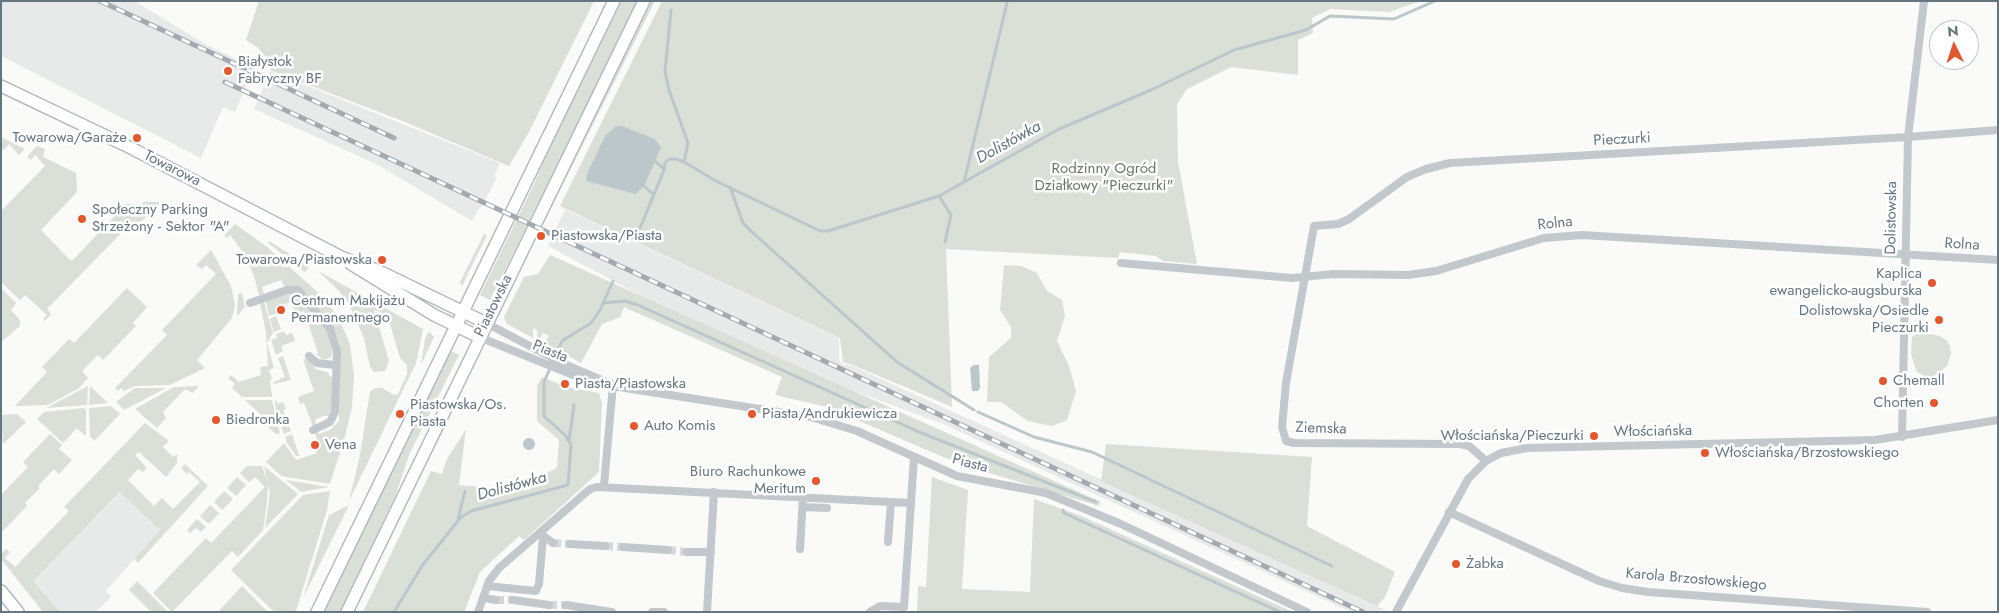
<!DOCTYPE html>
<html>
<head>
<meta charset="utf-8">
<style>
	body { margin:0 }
	#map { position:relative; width:1999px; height:613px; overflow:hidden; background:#fafaf8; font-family:Jost,sans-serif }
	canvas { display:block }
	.frame { position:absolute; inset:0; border:2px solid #657683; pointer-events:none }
	.north { position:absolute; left:1929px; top:20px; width:50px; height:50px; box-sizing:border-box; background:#fff; border:1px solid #c1c8cd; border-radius:50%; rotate:356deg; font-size:14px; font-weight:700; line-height:20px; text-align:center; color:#657683 }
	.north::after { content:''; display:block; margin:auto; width:18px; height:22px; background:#e4572e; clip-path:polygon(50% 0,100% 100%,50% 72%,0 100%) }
</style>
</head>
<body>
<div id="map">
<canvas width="1999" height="613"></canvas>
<div class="frame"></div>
<div class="north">N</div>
</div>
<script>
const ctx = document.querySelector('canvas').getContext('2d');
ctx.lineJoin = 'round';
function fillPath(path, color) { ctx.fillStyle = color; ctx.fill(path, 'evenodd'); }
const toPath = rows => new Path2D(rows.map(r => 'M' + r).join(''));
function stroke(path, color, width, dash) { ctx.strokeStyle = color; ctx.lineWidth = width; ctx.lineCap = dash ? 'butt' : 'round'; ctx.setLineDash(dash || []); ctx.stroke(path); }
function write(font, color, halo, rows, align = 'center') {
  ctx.font = font + ' Jost,sans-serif'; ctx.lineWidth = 5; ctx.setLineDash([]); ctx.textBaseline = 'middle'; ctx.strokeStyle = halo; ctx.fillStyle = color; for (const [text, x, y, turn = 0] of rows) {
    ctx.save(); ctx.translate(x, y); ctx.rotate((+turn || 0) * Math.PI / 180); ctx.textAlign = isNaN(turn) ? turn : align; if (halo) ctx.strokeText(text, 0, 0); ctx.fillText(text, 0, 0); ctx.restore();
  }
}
fillPath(toPath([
	[1,1,134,1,207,45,254,68,235,112,223,107,201,158,1,56],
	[270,71,500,163,494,176,497,177,482,207,480,207,472,221,376,164,254,109],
	[565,209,839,338,839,359,842,364,853,366,1386,610,1351,612,943,424,827,381,658,305,548,246],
	[121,492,160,530,106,591,111,597,95,612,60,612,32,581]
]), '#e8e9e9');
fillPath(toPath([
	[259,1,594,1,529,132,509,166,400,120,270,70,270,61,257,47,246,40],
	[620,1,638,1,490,300,480,295,535,182,553,137],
	[650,1,655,1,546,218,549,207],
	[662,1,1421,1,1389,12,1330,9,1312,18,1313,33,1298,40,1298,75,1231,67,1187,89,1177,104,1178,162,1197,264,1163,261,1156,256,1120,252,1118,258,946,249,952,407,853,365,843,362,840,338,560,206],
	[1,137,25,149,19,155,9,144,4,150,1,148],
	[37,146,45,149,43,157,76,173,77,192,41,230,70,260,73,260,126,204,142,205,143,202,159,202,159,205,135,227,130,224,47,309,51,314,45,321,43,319,47,315,25,295,20,300,1,282,1,211,45,166,35,155,31,160,27,157],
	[235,224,267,247,322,296,338,317,350,344,354,376,352,407,345,436,330,484,281,476,266,462,284,443,296,460,317,453,313,441,317,440,311,421,304,403,300,404,298,397,314,391,303,359,312,360,315,369,327,372,332,378,332,411,329,416,323,416,315,420,319,434,330,430,339,421,340,347,334,329,297,286,284,286,281,280,262,287,264,294,259,295,254,276,243,252,230,235,227,238,224,236],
	[484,234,487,235,462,286,460,282],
	[269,241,309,266,305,272,268,243],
	[211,250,231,286,235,305,232,318,197,360,205,368,170,385,135,386,124,391,121,388,118,391,115,388,167,335,162,330,216,274,206,265,202,269,196,265],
	[550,255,1101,502,1099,506,976,469,943,457,827,407,775,395,782,377,624,307,620,317,602,324,581,363,544,343,549,336,543,333,538,341,537,330,533,328,533,338,507,324,504,317,524,277,538,274],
	[1004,265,1021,266,1037,273,1047,291,1062,300,1065,316,1057,341,1069,366,1076,391,1067,420,1052,426,1028,421,1001,402,987,402,989,357,1011,338,1011,327,1000,310],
	[318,271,423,329,416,363,349,501,360,455,370,392,375,388,382,388,394,395,398,394,407,374,407,365,400,358,387,314,374,310,389,361,385,371,374,372,370,367,364,338,350,306,339,291],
	[1,288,16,303,11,310,20,320,20,326,1,342],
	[127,288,147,307,133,323,136,326,103,360,98,355,82,371,88,378,79,388,48,405,15,406,47,372,42,367,69,339,74,343],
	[242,293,245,307,237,316,238,294],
	[288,293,295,294,304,302,327,331,332,347,332,356,328,359,322,359,316,354,318,353,304,311,295,314,291,302,277,307,278,313,269,316,266,301],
	[264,302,273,333,267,343,274,368,269,370,272,379,270,380,272,397,242,397,232,388,235,384,228,378,231,375,239,382,261,375,260,367,268,366,266,333,260,303],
	[276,316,281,329,274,332,270,319],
	[284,331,286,335,292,333,295,341,281,346,283,351,276,355,271,340,277,338,276,334],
	[429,331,434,337,421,365,425,339],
	[1919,332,1940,336,1947,341,1950,346,1951,354,1947,366,1934,376,1924,376,1916,371,1911,353,1912,337],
	[449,350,459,355,409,455,395,497,340,612,325,612,330,597],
	[283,356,291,380,274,384,273,382,285,377,278,358],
	[542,377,567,387,599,393,602,403,599,472,524,540,519,536,480,572,464,612,363,612,431,471,442,474,446,461,466,429,459,485,498,488,498,484,521,485,557,468,559,440,537,421,537,386],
	[88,386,87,405,46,408],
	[90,386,108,403,89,405],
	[199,386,193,393,185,389,163,412,166,418,157,428,135,409,174,387],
	[135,388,166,388,124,410,116,402],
	[275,399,278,404,283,402,286,409,283,410,291,431,284,434,276,413],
	[245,400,272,400,280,433,276,434,259,419,262,416],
	[111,406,120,414,94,441,90,436,89,408],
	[84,408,86,410,86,436,77,428,63,443,37,419,44,412],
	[17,414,26,422,3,444,1,415],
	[145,423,169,441,163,447,173,457,177,454,177,463,166,477,139,452,135,455,147,468,143,472,138,469,128,480,154,506,162,498,173,509,200,482,189,472,187,474,181,468,185,464,208,486,138,563,134,559,160,530,120,492,33,581,60,612,43,612,1,559,1,554,6,549,10,552,5,558,15,567,69,511,64,507],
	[50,434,62,445,59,449,72,460,59,474,54,469,38,486,40,488,25,503,27,506,1,533,1,495,28,467,23,462],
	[292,434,299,455,300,456,296,456,287,443,285,437],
	[1106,444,1312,457,1307,526,1395,572,1385,597,1377,606,1101,481],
	[247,466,262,466,268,484,267,503,263,530,238,557,232,551,172,612,153,593,206,538,211,543,265,487,255,477,249,482,240,473],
	[264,466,298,494,265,528,270,494],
	[237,477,246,485,236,496,227,488],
	[932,477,968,490,962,589,1030,592,1034,499,1079,515,1293,612,917,612,918,586,926,587],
	[286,480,329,487,301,492],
	[224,491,233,499,222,510,214,502],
	[330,491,327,510,297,608,295,612,274,612,231,570,303,495],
	[210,505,219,513,209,524,200,516],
	[349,505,303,598,329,515],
	[197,519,206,527,201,532,196,528,190,533,187,530],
	[137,581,168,612,151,612,129,590],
	[242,586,268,612,218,612]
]), '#dadfd7');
fillPath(toPath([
	[616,126,622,126,655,139,661,148,644,186,636,194,586,181,588,172,605,136],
	[979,365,980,388,978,391,972,391,970,368,974,365],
	'523 444a6 6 0 1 1 12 0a6 6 0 1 1-12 0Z'
]), '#bbc7cb');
stroke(toPath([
	[671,10,665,71,669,90,688,143,684,162],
	[655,161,664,169],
	[964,182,1007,3],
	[644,186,653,194],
	[730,187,743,223,752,232,897,362,974,410],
	[939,196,951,215,945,242],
	[640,228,664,170,665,163,669,159,676,159,684,162,716,181,820,231,828,231,939,196,1059,129,1151,90,1234,50,1306,30,1330,16,1394,19,1435,1],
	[603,303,625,301,638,305,919,432,1096,502],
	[978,412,1034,437,1092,452,1332,566],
	[569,441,574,405],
	[1063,510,1064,513,1280,612],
	[458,519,465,491],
	[394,612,422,566,461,517,471,511,568,485,571,445,566,436,544,416,544,382,562,341,591,323,600,310,613,281]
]), '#bbc7cb', 3);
stroke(toPath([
	[553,543,570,544],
	[605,546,623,547],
	[668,550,687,552],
	[496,600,513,600],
	[549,605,566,605]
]), '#d5d9db', 8, [8, 4]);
const secondary = toPath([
	[1,86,131,148,341,257,379,271,486,323],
	[351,264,434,315,479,337],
	[1,591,18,612],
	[317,612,614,1],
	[347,612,644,1]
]);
stroke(secondary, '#b3babf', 14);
stroke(toPath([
	[1121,263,1292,278,1334,274,1408,275,1436,271,1544,238,1582,235,1998,260],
	[250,303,287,290,298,290,330,329,337,351,335,412,330,422,313,430],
	[486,323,564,364,611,384],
	[479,337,593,383,811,417,857,431,957,476,1046,493,1121,524,1307,612],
	[309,356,317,363,335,365],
	[1902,437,1908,137,1924,1],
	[1486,461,1469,446,1460,444,1294,443,1286,441,1282,427,1286,383,1314,226,1338,224,1349,219,1407,177,1426,169,1450,163,1908,137,1998,130],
	[604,485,613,385],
	[803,507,827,508],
	[1449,512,1599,581,1622,588,1648,592,1927,612],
	[542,535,553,543],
	[888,542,891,502],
	[570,544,605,546],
	[623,547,668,550],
	[800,549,803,497],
	[687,552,711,552],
	[487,586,536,591,539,584,543,537],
	[483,598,496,600],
	[513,600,549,605],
	[566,605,612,612],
	[478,612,489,581,499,568,590,489,597,487,910,503],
	[652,612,664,612],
	[707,612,714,492],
	[870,612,880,606,904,607,914,457],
	[1396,612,1468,479,1486,461,1501,453,1527,448,1875,440,1998,420]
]), '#c3c8cc', 8);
stroke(secondary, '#fff', 11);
const rail = toPath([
	[100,1,394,138],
	[225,82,1363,612]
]);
stroke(rail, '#a2aab0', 5);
stroke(rail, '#fff', 3, [9]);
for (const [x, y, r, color] of [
	[228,71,5,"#e4572e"],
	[137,138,5,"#e4572e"],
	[82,219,5,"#e4572e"],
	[541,236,5,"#e4572e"],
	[382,260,5,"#e4572e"],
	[1932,283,5,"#e4572e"],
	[281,310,5,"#e4572e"],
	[1939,320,5,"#e4572e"],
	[1883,381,5,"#e4572e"],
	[565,384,5,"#e4572e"],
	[1934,403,5,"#e4572e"],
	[400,414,5,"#e4572e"],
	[752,414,5,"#e4572e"],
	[216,420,5,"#e4572e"],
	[634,426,5,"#e4572e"],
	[1594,436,5,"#e4572e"],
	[315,445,5,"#e4572e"],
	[1705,453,5,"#e4572e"],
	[816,481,5,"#e4572e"],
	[1456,564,5,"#e4572e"]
]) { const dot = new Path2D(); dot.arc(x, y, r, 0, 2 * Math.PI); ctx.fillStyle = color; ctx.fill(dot); stroke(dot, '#fff', 2); }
write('15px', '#657683', '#fff', [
	["Białystok",238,62],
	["Fabryczny BF",238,79],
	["Towarowa/Garaże",127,138,"right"],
	["Społeczny Parking",92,210],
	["Strzeżony - Sektor \"A\"",92,227],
	["Piastowska/Piasta",551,236],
	["Towarowa/Piastowska",372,260,"right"],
	["Kaplica",1922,274,"right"],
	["ewangelicko-augsburska",1922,291,"right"],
	["Centrum Makijażu",291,301],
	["Permanentnego",291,318],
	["Dolistowska/Osiedle",1929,311,"right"],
	["Pieczurki",1929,328,"right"],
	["Chemall",1893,381],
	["Piasta/Piastowska",575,384],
	["Chorten",1924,403,"right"],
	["Piastowska/Os.",410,405],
	["Piasta",410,422],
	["Piasta/Andrukiewicza",762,414],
	["Biedronka",226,420],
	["Auto Komis",644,426],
	["Włościańska/Pieczurki",1584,436,"right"],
	["Vena",325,445],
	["Włościańska/Brzostowskiego",1715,453],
	["Biuro Rachunkowe",806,472,"right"],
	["Meritum",806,489,"right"],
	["Żabka",1466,564]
], 'left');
write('15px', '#657683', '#fff', [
	["Pieczurki",1622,140,-3],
	["Towarowa",172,169,27],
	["Dolistowska",1892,218,-89],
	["Rolna",1555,224,-6],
	["Rolna",1962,245,3],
	["Piastowska",494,306,-64],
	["Piasta",550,352,22],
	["Ziemska",1321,429,2],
	["Włościańska",1653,432,-1],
	["Piasta",970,464,15],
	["Karola Brzostowskiego",1696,580,5]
]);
write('15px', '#687a64', '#fff', [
	["Rodzinny Ogród",1104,169],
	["Działkowy \"Pieczurki\"",1104,186]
]);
write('italic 16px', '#60757c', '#fff', [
	["Dolistówka",1009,143,-29],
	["Dolistówka",512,487,-15]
]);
</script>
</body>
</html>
